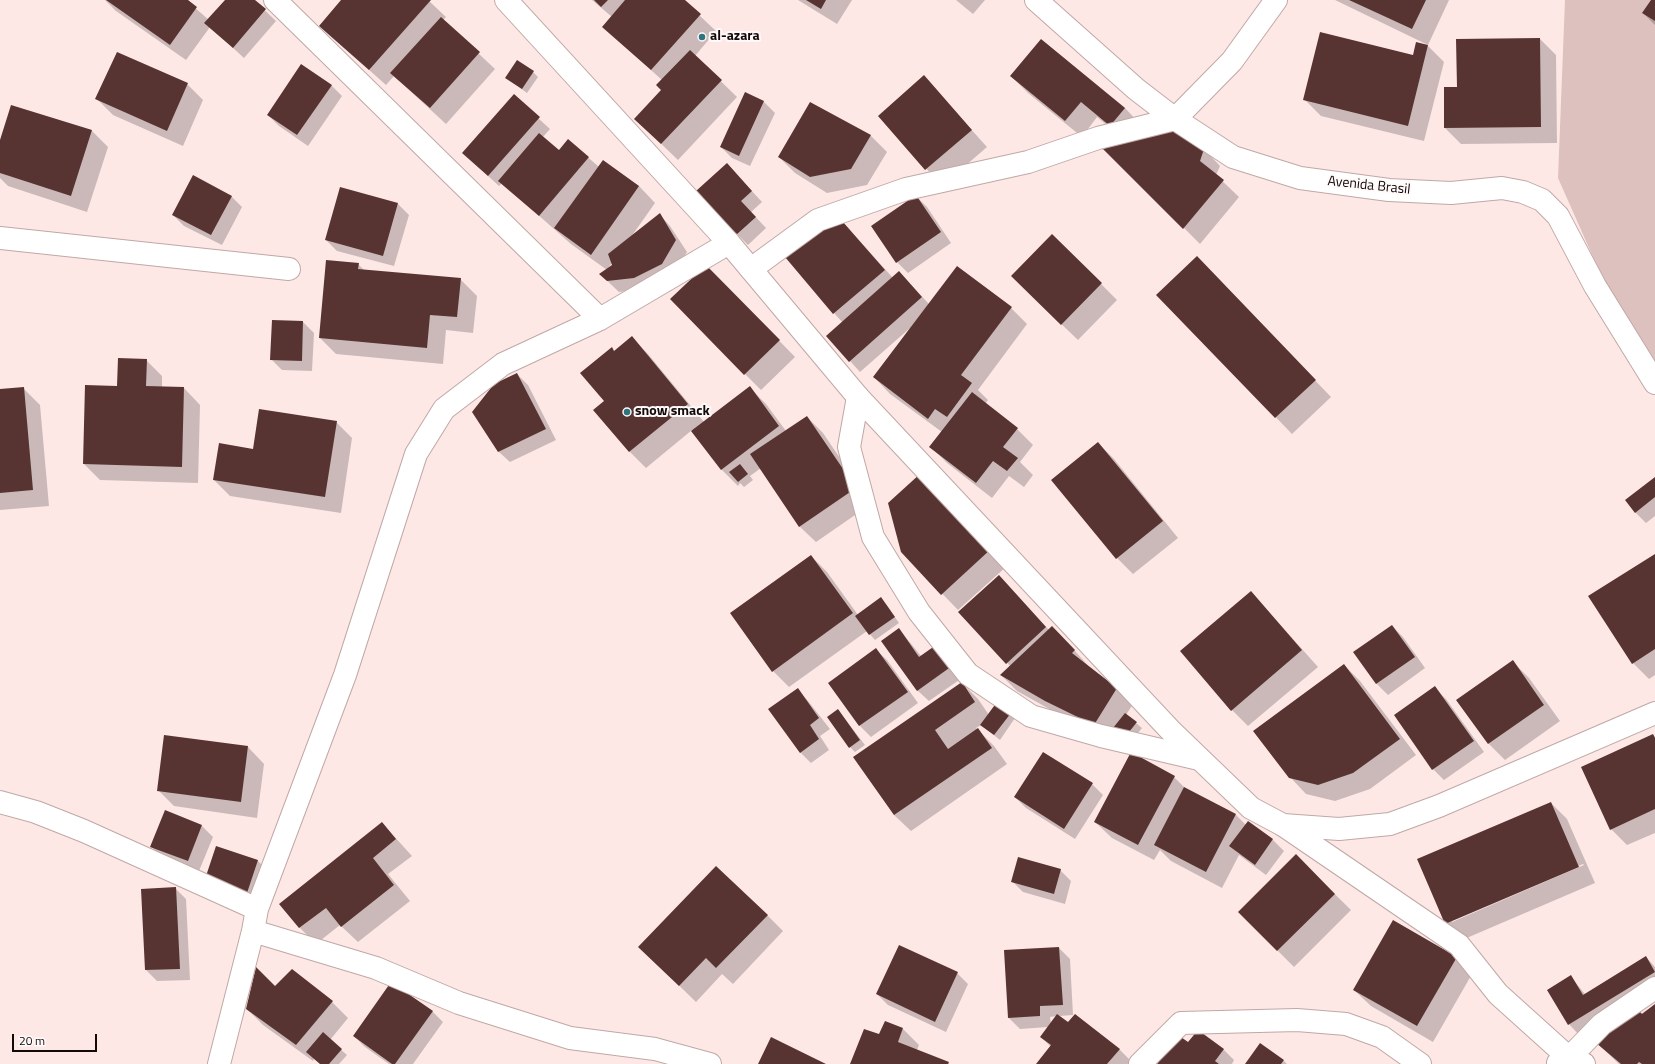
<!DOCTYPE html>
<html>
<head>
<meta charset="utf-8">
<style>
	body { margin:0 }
	#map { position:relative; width:1655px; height:1064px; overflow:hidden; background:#fde8e6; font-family:"Titillium Web",sans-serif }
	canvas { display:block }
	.scale { position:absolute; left:12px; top:1034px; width:85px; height:18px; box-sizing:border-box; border:2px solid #120909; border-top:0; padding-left:5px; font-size:12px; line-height:14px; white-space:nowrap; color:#120909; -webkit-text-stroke:3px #fff9f9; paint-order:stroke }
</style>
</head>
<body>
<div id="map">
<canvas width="1655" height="1064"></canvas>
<div class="scale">20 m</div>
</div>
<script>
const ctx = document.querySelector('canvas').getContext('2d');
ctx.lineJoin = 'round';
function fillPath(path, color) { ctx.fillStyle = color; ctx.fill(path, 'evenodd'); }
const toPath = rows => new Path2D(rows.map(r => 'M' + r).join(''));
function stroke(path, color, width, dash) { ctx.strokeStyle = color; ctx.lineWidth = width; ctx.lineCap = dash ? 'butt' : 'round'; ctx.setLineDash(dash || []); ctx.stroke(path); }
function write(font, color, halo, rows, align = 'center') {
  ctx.font = font + ' "Titillium Web",sans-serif'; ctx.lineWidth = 4; ctx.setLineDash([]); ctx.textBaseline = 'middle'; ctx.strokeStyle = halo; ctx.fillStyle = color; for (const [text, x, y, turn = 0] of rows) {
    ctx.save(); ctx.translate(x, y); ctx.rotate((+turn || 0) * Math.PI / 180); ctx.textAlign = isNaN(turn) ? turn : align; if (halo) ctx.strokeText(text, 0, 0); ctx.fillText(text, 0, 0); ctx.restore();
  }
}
fillPath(toPath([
	[1565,0,1655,0,1655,373,1632,345,1558,178]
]), '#dcc1be');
fillPath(toPath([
	[105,0,186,0,209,20,226,0,254,0,276,21,244,58,210,27,186,60,116,11],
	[343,0,428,0,446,17,443,20,495,69,446,124,394,76,386,85,320,26],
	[592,0,683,0,716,31,695,56,737,97,678,160,652,135,663,90,662,80,603,27,612,17],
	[798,0,852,0,837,24],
	[956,0,985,0,973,14],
	[1335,0,1449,0,1428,45],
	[1652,0,1655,0,1655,25,1643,13],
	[1540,39,1556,55,1557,143,1461,144,1445,128],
	[1042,40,1125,108,1141,125,1127,142,1097,117,1082,137,1028,93,1011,76],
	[1428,46,1444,62,1424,141,1321,116,1305,100,1414,56],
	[533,72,538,77,527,93,506,78],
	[924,77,987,147,942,186,879,116],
	[187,84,203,100,183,146,113,115,97,99],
	[331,85,342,96,308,146,279,126,268,115],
	[746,94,764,102,775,113,750,166,732,158,721,147],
	[514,96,550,129,542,138,559,152,568,140,599,167,603,161,639,186,655,203,631,237,660,215,670,226,687,252,673,274,645,289,619,292,600,274,607,270,571,244,502,183,499,186,463,153],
	[612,263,613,265,608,268],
	[811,103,871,136,887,152,867,185,827,193,795,173,779,157],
	[12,106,92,131,108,147,87,212,8,186,0,178,0,144],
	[1105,149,1204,149,1220,166,1216,175,1239,197,1200,244],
	[727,164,762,202,751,212,766,228,748,245,737,234],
	[231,196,242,207,222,245,184,226,173,215],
	[916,196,927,207,951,243,908,273,897,262],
	[398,204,409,215,394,266,337,251,326,240],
	[836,215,893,278,899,272,929,304,1011,308,1027,324,978,390,988,400,985,404,1017,429,1033,445,1020,462,1033,475,1024,487,1009,476,992,498,947,463,931,447,942,432,890,394,874,377,910,328,860,372,850,361,843,323,834,313],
	[1052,235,1117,300,1078,340,1028,292],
	[358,264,365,271,460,279,477,296,473,333,446,330,443,364,336,354,320,338],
	[1213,274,1331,397,1292,434,1158,295],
	[722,282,795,357,761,390,745,374],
	[273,321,303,322,314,333,312,371,282,370,271,359],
	[632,338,648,354,704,422,750,388,766,404,786,431,807,417,823,433,871,504,816,542,799,526,761,468,750,476,753,480,744,487,740,483,738,486,721,469,692,430,646,468,629,451,606,401,614,352],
	[146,360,162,376,162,388,184,388,200,405,198,483,100,480,84,464,118,387],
	[517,374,528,385,556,440,510,462,499,452,473,412],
	[23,388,40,405,49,506,0,510,0,390],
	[336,422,352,438,341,513,230,496,214,480,254,450],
	[1098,443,1114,459,1178,538,1133,574,1117,558],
	[921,474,1007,566,958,610,902,552],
	[1655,478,1655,516,1646,523,1635,512],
	[1655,555,1655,675,1649,679,1633,663],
	[811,556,827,572,858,615,886,604,899,623,875,640,867,631,789,687,773,671],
	[1251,592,1318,667,1248,726,1232,710],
	[1015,593,1049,630,1068,643,1090,668,1116,688,1133,704,1126,715,1142,728,1131,742,1062,716,1017,691,1001,675,1010,666,960,612],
	[1392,626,1403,637,1425,668,1388,695,1377,684,1354,652],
	[899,629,921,656,936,646,962,678,929,701,918,691,882,641],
	[876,650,887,660,918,703,871,737,860,726,829,683],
	[1512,661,1529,678,1560,721,1505,760,1489,744],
	[1344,665,1360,681,1416,755,1370,789,1335,801,1306,794,1290,777],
	[962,683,978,699,989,715,997,704,1015,718,1000,740,981,725,976,728,994,746,1007,764,911,831,894,815,854,758],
	[1435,688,1446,699,1484,752,1444,780,1433,769,1396,715],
	[798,690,808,701,830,729,820,736,829,750,811,763,800,752],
	[838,710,865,745,855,752,850,747],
	[1653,735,1655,737,1655,833,1627,845,1611,829],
	[248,747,264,764,257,818,174,806,158,790],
	[1174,777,1187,790,1236,815,1246,825,1248,822,1273,840,1284,851,1266,875,1239,855,1222,888,1171,861,1160,850,1154,860,1112,838,1095,822],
	[1092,784,1103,795,1075,839,1026,808,1015,797],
	[1551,803,1567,819,1595,883,1462,940,1446,923],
	[1583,864,1584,865,1452,922,1452,920],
	[165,812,202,826,213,837,199,871,162,857,152,847],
	[382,823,412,856,388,874,410,901,358,942,340,925,316,944,300,928,280,904],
	[217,847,258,861,269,872,258,904,217,889],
	[1296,856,1351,910,1294,967,1239,912],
	[1060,870,1071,881,1065,904,1023,892,1012,881],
	[175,888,186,899,190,980,157,981,146,970],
	[767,915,783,931,733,984,722,974,696,1002,656,963],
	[1059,948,1070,959,1073,1015,1059,1016,1069,1024,1119,1049,1134,1064,1038,1064,1051,1047,1041,1037,1048,1027,1020,1029,1009,1018],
	[1057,1016,1051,1024,1050,1017],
	[1646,957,1655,967,1655,989,1579,1035,1569,1024,1570,976,1585,994],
	[1456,958,1472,974,1433,1042,1371,1006,1354,990],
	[957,973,968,984,946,1032,888,1005,877,994],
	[275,987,332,1002,348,1018,330,1040,347,1055,339,1064,321,1064,314,1059,313,1061,263,1025,247,1009],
	[1655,1005,1655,1064,1619,1064,1596,1042],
	[432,1011,443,1022,413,1064,389,1064,365,1047,354,1036],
	[903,1029,919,1045,917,1050,950,1064,851,1064,880,1036],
	[1189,1043,1223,1049,1234,1060,1232,1064,1158,1064],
	[1260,1044,1284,1061,1287,1064,1246,1064]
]), '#0003');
fillPath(toPath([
	[106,0,188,0,197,7,170,45],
	[225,0,255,0,266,9,233,48,204,23],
	[341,0,431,0,369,70,319,26],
	[594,0,608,0,601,7],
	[625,0,685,0,701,14,651,70,602,27],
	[806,0,826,0,821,9],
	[1349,0,1426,0,1412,29],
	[1651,0,1655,0,1655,21,1642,13],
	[441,17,480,52,430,108,390,73],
	[1320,32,1413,55,1416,42,1428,45,1408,126,1303,100],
	[1540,38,1541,127,1444,128,1444,87,1457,87,1456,39],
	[1041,39,1125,108,1110,126,1081,102,1065,121,1010,76],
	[690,50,722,80,661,144,634,119,661,90,656,85],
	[117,52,188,83,167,131,95,99],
	[517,60,534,71,522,89,505,78],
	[301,64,332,85,297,135,267,115],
	[924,75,972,130,925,170,878,116],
	[745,92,764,101,739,156,720,147],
	[514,94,540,117,488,176,462,153],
	[810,102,871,135,851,169,810,177,778,157],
	[11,105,92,130,71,196,0,173,0,140],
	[1168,128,1204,149,1200,161,1224,180,1183,229,1103,149],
	[539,133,559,150,568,139,589,157,539,216,498,181],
	[603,160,639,186,591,255,554,228],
	[727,163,752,191,741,201,756,217,736,235,696,191],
	[193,175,232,196,211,235,172,215],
	[340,187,398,203,383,256,325,240],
	[916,195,941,232,896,263,871,226],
	[660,213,676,240,662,264,634,278,607,281,599,274,612,265,608,254],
	[836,214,885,270,833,314,785,257],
	[1052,234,1102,283,1061,325,1011,276],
	[1197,256,1316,380,1275,418,1156,295],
	[326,260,359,263,358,269,461,278,457,317,430,315,427,348,319,338],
	[706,265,780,340,744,375,670,299],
	[957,266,1012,307,961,375,972,383,947,417,935,409,928,419,873,377],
	[899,271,922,297,849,362,826,336],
	[272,320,303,321,302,361,270,360],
	[632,336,688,404,629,452,593,410,604,401,580,373,612,347,614,351],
	[118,358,147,359,146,386,184,387,182,467,83,464,85,385,117,386],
	[517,373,546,429,498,452,472,412,494,384],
	[750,386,779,426,721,470,691,431],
	[24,387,33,490,0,493,0,389],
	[972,392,1018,428,1003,447,1018,458,1007,471,993,461,976,483,929,447],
	[259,409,337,421,325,497,213,480,219,443,253,449],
	[807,416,856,488,799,527,750,454],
	[1098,442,1163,521,1116,559,1051,480],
	[740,464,748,474,738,482,729,472],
	[921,473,991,549,941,595,901,552,888,503],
	[1655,477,1655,497,1635,513,1625,500],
	[1655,554,1655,649,1632,664,1588,596],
	[811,555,853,613,772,672,730,613],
	[999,575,1046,627,1006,664,958,612],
	[1251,591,1302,650,1231,711,1180,651],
	[881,597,895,617,869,635,855,616],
	[1392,625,1415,657,1376,684,1353,652],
	[1052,626,1075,650,1072,653,1117,688,1094,725,1045,701,1000,675],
	[899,628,919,657,936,645,952,666,917,691,881,641],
	[876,648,908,692,859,726,828,683],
	[1513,660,1544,705,1488,744,1456,700],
	[1344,664,1400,739,1353,773,1318,785,1289,778,1253,731],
	[962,682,975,702,935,730,948,749,978,728,992,748,894,815,853,757],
	[1435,686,1474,741,1432,770,1394,715],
	[798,688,819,718,810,725,819,739,800,753,768,709],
	[997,702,1011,713,994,735,980,725],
	[838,709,860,740,849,748,827,717],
	[1125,713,1137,722,1125,737,1113,728],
	[1653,734,1655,738,1655,809,1610,830,1581,767],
	[164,735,248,746,241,802,157,791],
	[1043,752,1093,783,1064,829,1014,797],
	[1131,752,1175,776,1138,845,1094,822],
	[1184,787,1236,814,1206,872,1154,845],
	[1551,802,1579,867,1445,924,1417,859],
	[165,810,202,825,188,861,150,847],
	[1248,821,1273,839,1255,865,1229,846],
	[382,822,396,839,373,858,394,885,341,927,326,908,299,928,279,904],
	[216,846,258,860,247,893,205,879],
	[1296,854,1335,894,1277,951,1238,912],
	[1018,857,1061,869,1054,894,1011,882],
	[716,866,768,915,716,968,706,958,679,986,638,947],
	[176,887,180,969,145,970,141,889],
	[1393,920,1457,957,1417,1026,1353,990],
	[899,945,958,972,935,1022,876,994],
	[1059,947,1063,1005,1040,1006,1040,1016,1008,1018,1004,950],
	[1646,956,1655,972,1568,1025,1547,990,1571,975,1583,995],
	[256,967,275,986,292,969,333,1001,296,1045,246,1009],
	[391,982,433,1011,395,1064,392,1064,353,1036],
	[1655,1004,1655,1064,1642,1064,1639,1062,1637,1064,1621,1064,1595,1042,1638,1010,1642,1014],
	[1057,1014,1068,1022,1075,1014,1120,1049,1107,1064,1036,1064,1051,1045,1040,1037],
	[885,1021,903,1028,898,1042,949,1062,948,1064,850,1064,864,1029,879,1034],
	[1198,1030,1224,1049,1215,1061,1219,1064,1157,1064,1178,1035,1188,1042],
	[323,1032,342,1049,329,1064,320,1064,306,1052],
	[771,1037,826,1064,758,1064],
	[1260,1043,1284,1060,1281,1064,1245,1064]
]), '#573432');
const street = toPath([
	[275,0,600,319],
	[1036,0,1136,89,1175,119,1233,157,1300,178,1389,190,1451,193,1502,188,1523,192,1542,200,1558,216,1595,286,1655,383],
	[0,238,289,269],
	[751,269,818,220,906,189,1028,162,1098,138,1175,119,1232,61,1276,0],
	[858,397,849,447,873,537,919,612,968,674,1031,716,1101,736,1199,759],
	[0,802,36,812,84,831,257,909],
	[1283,825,1459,945,1498,994,1569,1058,1584,1064],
	[253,931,376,968,459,1003,570,1038,655,1049,710,1064],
	[1558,1063,1569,1058,1602,1024,1655,988],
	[219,1064,253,931,257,909,345,675,416,454,444,409,503,364,600,319,729,243],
	[1140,1064,1181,1023,1297,1020,1346,1024,1382,1037,1420,1064]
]);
const secondary = toPath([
	[506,0,729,243,858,397,1172,732,1251,808,1283,825,1339,829,1390,824,1439,806,1655,713]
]);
stroke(street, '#c0a8a5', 24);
stroke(secondary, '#c0a8a5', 24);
stroke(street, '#fff', 22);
stroke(secondary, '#fff', 22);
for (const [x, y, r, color] of [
	[702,37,4,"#2e7481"],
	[627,412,4,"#2e7481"]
]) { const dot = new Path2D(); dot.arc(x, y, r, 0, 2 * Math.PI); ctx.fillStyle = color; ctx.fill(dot); stroke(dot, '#fff9f9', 1.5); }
write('bold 14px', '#120909', '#fff9f9', [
	["al-azara",710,37],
	["snow smack",635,412]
], 'left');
write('14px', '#120909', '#fff9f9', [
	["Avenida Brasil",1369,186,6]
]);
</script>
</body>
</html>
